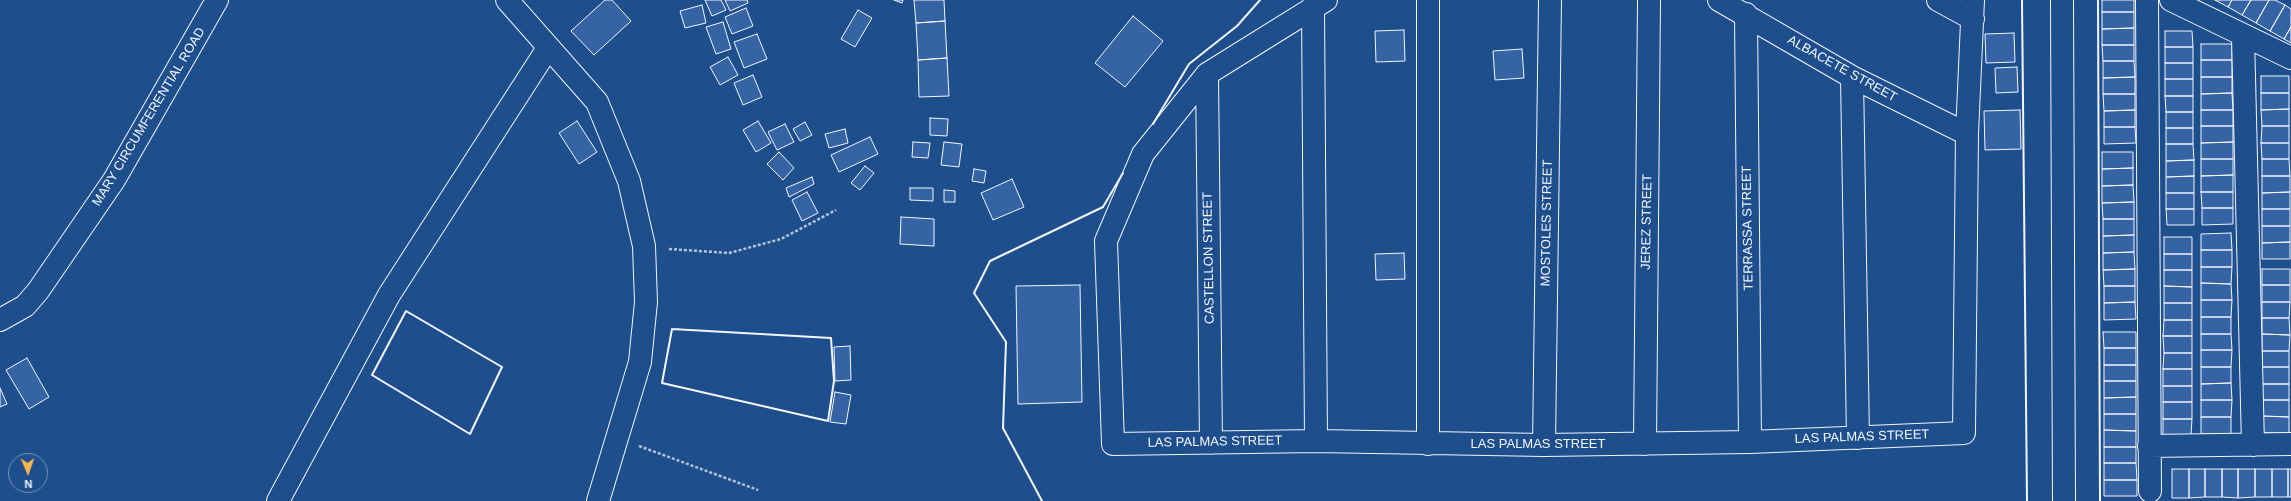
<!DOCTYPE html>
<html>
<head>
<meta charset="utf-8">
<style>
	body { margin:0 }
	#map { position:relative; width:2291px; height:501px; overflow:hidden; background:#1f4e8c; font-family:Helvetica,sans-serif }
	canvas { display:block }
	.north { position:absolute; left:8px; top:453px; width:40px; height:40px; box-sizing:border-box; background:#1f4e8c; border:1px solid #7391ba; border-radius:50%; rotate:178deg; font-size:11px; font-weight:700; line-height:16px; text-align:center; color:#f2f6ff }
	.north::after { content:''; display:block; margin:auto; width:14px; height:18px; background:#ffb74d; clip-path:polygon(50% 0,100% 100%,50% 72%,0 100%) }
</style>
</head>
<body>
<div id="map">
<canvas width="2291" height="501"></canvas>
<div class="north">N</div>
</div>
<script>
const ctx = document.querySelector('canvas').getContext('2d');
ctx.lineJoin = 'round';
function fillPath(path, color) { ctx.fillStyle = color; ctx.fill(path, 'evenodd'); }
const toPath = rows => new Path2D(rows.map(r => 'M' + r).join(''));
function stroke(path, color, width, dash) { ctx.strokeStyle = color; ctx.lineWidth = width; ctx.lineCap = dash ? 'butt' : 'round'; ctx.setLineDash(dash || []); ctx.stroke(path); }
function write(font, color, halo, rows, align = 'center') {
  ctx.font = font + ' Helvetica,sans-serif'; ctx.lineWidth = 3; ctx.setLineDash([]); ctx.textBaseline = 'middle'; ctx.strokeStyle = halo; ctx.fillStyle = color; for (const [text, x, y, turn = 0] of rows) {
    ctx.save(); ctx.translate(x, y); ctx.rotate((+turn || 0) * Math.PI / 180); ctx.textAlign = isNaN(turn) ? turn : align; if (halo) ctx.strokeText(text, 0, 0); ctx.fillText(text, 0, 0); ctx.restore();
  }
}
const building = toPath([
	[605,0,612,0,631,21,594,55,571,31,605,0],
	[705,0,721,0,726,10,712,16,705,0],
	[725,0,747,0,748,3,730,11,725,0],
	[894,0,903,0,902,3,894,0],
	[914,0,944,0,945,21,916,23,914,0],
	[2102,0,2134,0,2134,12,2102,12,2102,0],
	[2215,0,2232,0,2228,7,2215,0],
	[2232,0,2251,0,2242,15,2228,7,2232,0],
	[2251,0,2269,0,2256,23,2242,15,2251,0],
	[2269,0,2275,0,2285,5,2270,31,2256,23,2269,0],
	[702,5,706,23,685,28,680,11,702,5],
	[2285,5,2291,9,2291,27,2284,39,2270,31,2285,5],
	[746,8,753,26,732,34,725,17,746,8],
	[858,10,872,18,855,47,841,39,858,10],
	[2102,12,2134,12,2134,28,2102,29,2102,12],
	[1133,16,1163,41,1125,87,1095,63,1133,16],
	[945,21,947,58,918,60,916,23,945,21],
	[723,22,731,49,716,54,706,27,723,22],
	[2291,27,2291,43,2284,39,2291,27],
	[2134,28,2134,45,2102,45,2102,29,2134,28],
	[1404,30,1405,61,1376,62,1375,31,1404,30],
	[2165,31,2192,31,2193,47,2165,47,2165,31],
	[2014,33,2015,62,1986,63,1985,34,2014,33],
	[757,34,767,59,744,68,734,42,757,34],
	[2201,44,2232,44,2232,60,2201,60,2201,44],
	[2102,45,2134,45,2134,61,2103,61,2102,45],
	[2165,47,2193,47,2193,63,2165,63,2165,47],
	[1522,49,1524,78,1495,80,1493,51,1522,49],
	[728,57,738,75,720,85,710,67,728,57],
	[947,58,949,96,919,97,918,60,947,58],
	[2201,60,2232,60,2232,77,2201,77,2201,60],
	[2103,61,2134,61,2135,77,2103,78,2103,61],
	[2165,63,2193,63,2193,79,2165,79,2165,63],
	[2017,67,2018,92,1996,93,1995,68,2017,67],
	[753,75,762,97,743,105,734,83,753,75],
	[2261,76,2289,76,2289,93,2261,93,2261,76],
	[2135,77,2135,94,2103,94,2103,78,2135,77],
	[2201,77,2232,77,2232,93,2201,94,2201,77],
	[2165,79,2193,79,2193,96,2165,96,2165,79],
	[2232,93,2233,110,2201,110,2201,94,2232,93],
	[2261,93,2289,93,2289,109,2261,110,2261,93],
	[2103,94,2135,94,2135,110,2104,111,2103,94],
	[2165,96,2193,96,2193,112,2166,112,2165,96],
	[2289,109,2289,126,2262,126,2261,110,2289,109],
	[2020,110,2021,149,1985,150,1984,111,2020,110],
	[2135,110,2135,127,2104,127,2104,111,2135,110],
	[2201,110,2233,110,2233,126,2201,126,2201,110],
	[2166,112,2193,112,2193,128,2166,128,2166,112],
	[930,118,948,119,947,136,930,135,930,118],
	[577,121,597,152,579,164,559,133,577,121],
	[758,121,771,143,756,152,743,130,758,121],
	[805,122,812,135,800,141,793,129,805,122],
	[785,124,794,142,777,150,768,132,785,124],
	[2201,126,2233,126,2233,142,2201,143,2201,126],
	[2262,126,2289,126,2289,143,2261,143,2262,126],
	[2104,127,2135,127,2136,143,2104,144,2104,127],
	[2166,128,2193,128,2193,144,2166,144,2166,128],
	[845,129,848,143,829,148,825,134,845,129],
	[870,137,878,154,839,172,831,155,870,137],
	[913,142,930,143,928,158,912,157,913,142],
	[944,142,962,144,959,167,941,165,944,142],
	[2233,142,2233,159,2201,159,2201,143,2233,142],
	[2261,143,2289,143,2289,159,2262,159,2261,143],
	[2166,144,2193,144,2194,160,2166,161,2166,144],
	[779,152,794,168,783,180,767,164,779,152],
	[2102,152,2133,152,2133,168,2102,169,2102,152],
	[2201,159,2233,159,2233,175,2201,176,2201,159],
	[2262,159,2289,159,2290,176,2262,176,2262,159],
	[2194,160,2194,176,2166,177,2166,161,2194,160],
	[865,166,874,173,860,190,851,183,865,166],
	[2133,168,2133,185,2102,186,2102,169,2133,168],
	[974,169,986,171,984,183,972,181,974,169],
	[2233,175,2233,192,2201,192,2201,176,2233,175],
	[2194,176,2194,193,2166,193,2166,177,2194,176],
	[2262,176,2290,176,2290,192,2262,193,2262,176],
	[812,177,814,184,789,197,786,188,812,177],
	[1012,179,1024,207,993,220,981,193,1012,179],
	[2133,185,2134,202,2102,203,2102,186,2133,185],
	[910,188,933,188,933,201,910,200,910,188],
	[944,190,955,191,955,202,944,202,944,190],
	[807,192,818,213,802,221,792,200,807,192],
	[2201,192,2233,192,2233,208,2202,208,2201,192],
	[2290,192,2290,209,2262,209,2262,193,2290,192],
	[2166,193,2194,193,2194,209,2166,209,2166,193],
	[2134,202,2134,219,2103,219,2102,203,2134,202],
	[2202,208,2233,208,2233,224,2202,225,2202,208],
	[2166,209,2194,209,2194,225,2167,225,2166,209],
	[2262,209,2290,209,2290,226,2262,226,2262,209],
	[901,217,934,219,934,246,900,244,901,217],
	[2103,219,2134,219,2134,235,2103,236,2103,219],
	[2262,226,2290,226,2290,242,2262,243,2262,226],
	[2231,233,2232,250,2201,250,2201,234,2231,233],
	[2134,235,2134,252,2103,253,2103,236,2134,235],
	[2164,237,2192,237,2192,254,2164,254,2164,237],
	[2290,242,2290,259,2262,259,2262,243,2290,242],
	[2201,250,2232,250,2232,267,2201,267,2201,250],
	[2134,252,2135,269,2103,270,2103,253,2134,252],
	[1404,253,1405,279,1376,280,1375,254,1404,253],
	[2164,254,2192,254,2192,270,2164,270,2164,254],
	[2201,267,2232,267,2231,284,2201,283,2201,267],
	[2135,269,2135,286,2104,286,2103,270,2135,269],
	[2262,269,2290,269,2290,285,2262,285,2262,269],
	[2164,270,2192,270,2192,287,2164,286,2164,270],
	[2201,283,2231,284,2232,300,2201,300,2201,283],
	[1080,285,1082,402,1018,404,1016,286,1080,285],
	[2262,285,2290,285,2290,302,2262,302,2262,285],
	[2104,286,2135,286,2135,302,2104,303,2104,286],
	[2164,286,2192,287,2192,303,2164,303,2164,286],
	[2201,300,2232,300,2231,317,2201,317,2201,300],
	[2135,302,2136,319,2104,320,2104,303,2135,302],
	[2262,302,2290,302,2289,318,2262,318,2262,302],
	[2164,303,2192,303,2192,320,2164,320,2164,303],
	[2201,317,2231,317,2231,334,2201,334,2201,317],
	[2262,318,2289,318,2290,335,2262,334,2262,318],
	[2164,320,2192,320,2192,336,2163,336,2164,320],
	[2103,332,2136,332,2136,348,2104,348,2103,332],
	[2201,334,2231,334,2232,350,2201,350,2201,334],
	[2262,334,2290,335,2289,351,2262,351,2262,334],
	[2163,336,2192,336,2192,353,2164,353,2163,336],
	[850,346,851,380,835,381,834,347,850,346],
	[2104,348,2136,348,2136,365,2104,365,2104,348],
	[2201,350,2232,350,2231,367,2201,367,2201,350],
	[2262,351,2289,351,2289,367,2262,367,2262,351],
	[2164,353,2192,353,2192,369,2163,369,2164,353],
	[27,358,49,397,29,409,6,370,27,358],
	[2104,365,2136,365,2136,381,2104,381,2104,365],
	[2201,367,2231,367,2231,383,2201,384,2201,367],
	[2262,367,2289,367,2289,384,2262,384,2262,367],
	[2163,369,2192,369,2192,386,2163,386,2163,369],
	[2104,381,2136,381,2136,397,2104,398,2104,381],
	[2231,383,2232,400,2201,400,2201,384,2231,383],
	[2262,384,2289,384,2289,400,2262,400,2262,384],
	[2163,386,2192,386,2192,402,2163,402,2163,386],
	[0,388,7,404,0,407,0,388],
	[835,392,851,395,846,424,830,422,835,392],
	[2136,397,2136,414,2104,414,2104,398,2136,397],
	[2201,400,2232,400,2231,417,2201,417,2201,400],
	[2262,400,2289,400,2289,417,2262,416,2262,400],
	[2163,402,2192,402,2192,419,2163,419,2163,402],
	[2104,414,2136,414,2136,431,2104,430,2104,414],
	[2262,416,2289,417,2289,433,2262,433,2262,416],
	[2201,417,2231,417,2231,434,2201,434,2201,417],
	[2163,419,2192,419,2191,435,2163,435,2163,419],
	[2104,430,2136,431,2136,447,2104,447,2104,430],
	[2104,447,2136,447,2136,463,2104,463,2104,447],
	[2104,463,2136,463,2137,480,2104,480,2104,463],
	[2172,469,2189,469,2189,498,2172,498,2172,469],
	[2189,469,2205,469,2205,497,2189,498,2189,469],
	[2205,469,2222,469,2222,497,2205,497,2205,469],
	[2222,469,2238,469,2238,498,2222,497,2222,469],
	[2238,469,2255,469,2255,497,2238,498,2238,469],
	[2255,469,2272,469,2272,497,2255,497,2255,469],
	[2272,469,2288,469,2288,497,2272,497,2272,469],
	[2288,469,2291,469,2291,497,2288,497,2288,469],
	[2104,480,2137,480,2137,496,2104,496,2104,480]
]);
fillPath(building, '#3563a3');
stroke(building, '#f2f6ff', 1);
const minor = toPath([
	[507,0,597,102,629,181,644,246,646,302,640,362,598,501],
	[1326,0,1207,74,1143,154,1106,241,1113,444,1316,441,1544,445,1750,442,1964,433,1967,134,1973,0],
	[1428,0,1428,444],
	[1719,0,1852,77,1967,134],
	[1938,0,1973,19],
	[2062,0,2064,501],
	[2147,0,2150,491],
	[2171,0,2291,58],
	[1313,6,1316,441],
	[1746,14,1750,442],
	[2243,36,2253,445],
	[1207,74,1211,443],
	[1852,77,1858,438],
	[0,320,25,306,38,291,114,180,217,0],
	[1645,444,1649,0],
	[1544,445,1550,0],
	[2149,446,2291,444],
	[278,501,389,295,548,48]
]);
stroke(minor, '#f2f6ff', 24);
stroke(toPath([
	[669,249,729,253,781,239,836,210],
	[639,446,758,490]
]), '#b3c4dc', 2.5, [3, 2]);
stroke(minor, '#1f4e8c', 22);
stroke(toPath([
	[2022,0,2027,501],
	[2098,0,2100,501],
	[1153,124,1189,64,1237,26,1260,0],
	[406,311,502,367,470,434,372,375,406,311],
	[672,329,831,338,834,381,828,421,662,383,672,329],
	[1042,501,1003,428,1006,342,974,293,990,261,1103,207,1123,173]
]), '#f2f6ff', 2);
write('13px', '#f2f6ff', '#1f4e8c', [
	["ALBACETE STREET",1842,69,29],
	["MARY CIRCUMFERENTIAL ROAD",149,117,-59],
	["JEREZ STREET",1647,222,-89],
	["MOSTOLES STREET",1547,223,-89],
	["TERRASSA STREET",1748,228,-91],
	["CASTELLON STREET",1209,258,-91],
	["LAS PALMAS STREET",1862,437,-2],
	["LAS PALMAS STREET",1215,442,-1],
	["LAS PALMAS STREET",1538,444]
]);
</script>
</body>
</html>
